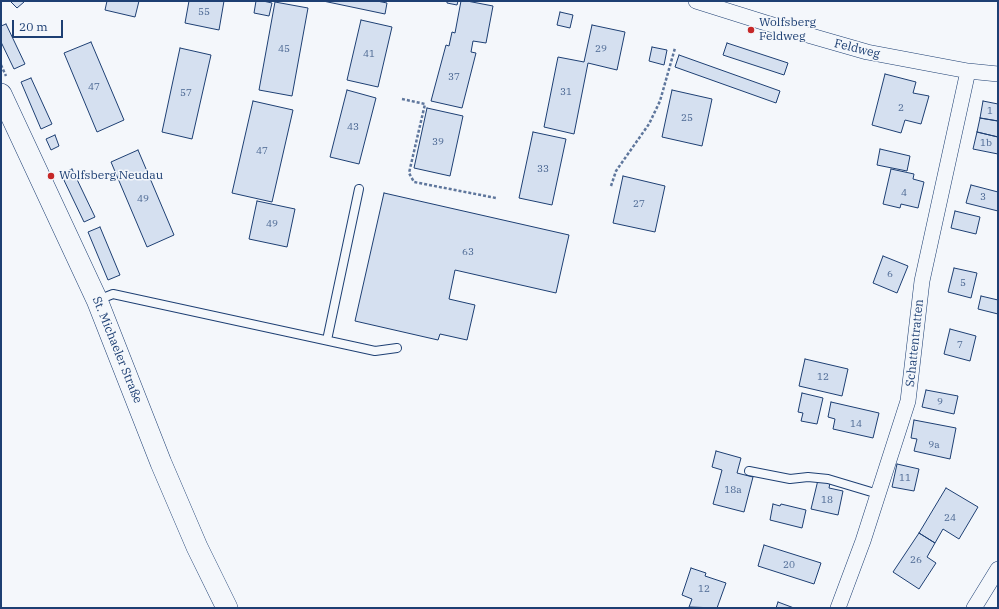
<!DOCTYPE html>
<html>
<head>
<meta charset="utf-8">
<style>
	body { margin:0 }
	#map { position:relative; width:999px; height:609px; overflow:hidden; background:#f4f7fb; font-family:"IBM Plex Serif",serif }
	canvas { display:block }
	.frame { position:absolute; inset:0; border:2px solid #1d3f73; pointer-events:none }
	.scale { position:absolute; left:12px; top:20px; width:51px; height:18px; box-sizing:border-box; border:2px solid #1d3f73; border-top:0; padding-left:5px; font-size:12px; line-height:14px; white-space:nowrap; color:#1d3f73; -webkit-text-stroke:3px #f4f7fb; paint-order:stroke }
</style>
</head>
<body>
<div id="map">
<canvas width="999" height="609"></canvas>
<div class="frame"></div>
<div class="scale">20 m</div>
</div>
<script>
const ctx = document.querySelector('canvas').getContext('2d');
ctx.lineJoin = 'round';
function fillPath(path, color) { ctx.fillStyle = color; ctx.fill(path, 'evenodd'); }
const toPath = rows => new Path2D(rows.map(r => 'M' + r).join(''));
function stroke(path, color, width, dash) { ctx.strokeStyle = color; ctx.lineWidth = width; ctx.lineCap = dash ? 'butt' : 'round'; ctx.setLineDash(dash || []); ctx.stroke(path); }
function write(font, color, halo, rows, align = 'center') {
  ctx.font = font + ' "IBM Plex Serif",serif'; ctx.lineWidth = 3; ctx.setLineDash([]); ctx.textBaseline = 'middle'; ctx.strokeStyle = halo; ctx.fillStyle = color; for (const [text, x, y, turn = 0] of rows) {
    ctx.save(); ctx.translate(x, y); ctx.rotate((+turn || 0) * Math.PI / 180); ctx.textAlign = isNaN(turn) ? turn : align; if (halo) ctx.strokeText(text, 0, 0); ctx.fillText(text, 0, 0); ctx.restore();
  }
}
const building = toPath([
	[10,1,23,1,24,2,17,8,10,1],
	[107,1,139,1,135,17,105,10,107,1],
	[189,1,224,1,219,30,185,23,189,1],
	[256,1,263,1,272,3,269,16,254,13,256,1],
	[323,1,377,1,387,3,385,14,323,1],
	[447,1,458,1,457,5,447,3,447,1],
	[461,1,467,1,493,6,486,43,473,41,471,52,476,53,462,108,431,101,446,45,449,46,452,32,455,33,461,1],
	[275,2,308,8,292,96,259,90,275,2],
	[560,12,573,15,570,28,557,25,560,12],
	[361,20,392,27,378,87,347,80,361,20],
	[6,24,25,64,14,69,1,42,1,26,6,24],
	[592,25,625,32,617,70,588,63,574,134,544,127,558,57,584,62,592,25],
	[91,42,124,120,97,132,64,53,91,42],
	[727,43,788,63,784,75,723,55,727,43],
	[652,47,667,50,664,65,649,61,652,47],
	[180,48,211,55,192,139,162,132,180,48],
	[679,55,780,91,776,103,675,67,679,55],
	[885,74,916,82,913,93,929,96,921,124,905,120,901,133,872,125,885,74],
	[31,78,52,124,41,129,21,82,31,78],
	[347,90,376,98,359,164,330,157,347,90],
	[672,90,712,99,702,146,662,137,672,90],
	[253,101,293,110,272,202,232,193,253,101],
	[983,101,998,104,998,121,980,118,983,101],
	[427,108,463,116,450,176,414,168,427,108],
	[980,118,998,121,998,137,977,132,980,118],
	[533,132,566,139,552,205,519,198,533,132],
	[977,132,998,137,998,154,973,149,977,132],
	[55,135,59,146,51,150,46,139,55,135],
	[880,149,910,156,907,171,877,165,880,149],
	[138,150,174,235,147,247,111,162,138,150],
	[72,169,95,217,84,222,61,174,72,169],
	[891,169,914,174,913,179,924,182,918,208,901,204,900,208,883,204,891,169],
	[623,176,665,186,655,232,613,223,623,176],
	[971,185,998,192,998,211,966,203,971,185],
	[384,193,569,235,556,293,455,270,449,299,475,305,467,340,440,334,438,340,355,321,384,193],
	[257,201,295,209,287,247,249,239,257,201],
	[955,211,980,217,976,234,951,228,955,211],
	[100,227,120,275,108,280,88,232,100,227],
	[883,256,908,266,897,293,873,283,883,256],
	[954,268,977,273,971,298,948,292,954,268],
	[981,296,998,300,998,314,978,309,981,296],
	[950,329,976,336,970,361,944,354,950,329],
	[805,359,848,369,842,396,799,386,805,359],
	[926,390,958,396,954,414,922,407,926,390],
	[802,393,823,398,817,424,801,421,803,413,798,412,802,393],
	[831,402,879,413,873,438,833,429,835,419,828,417,831,402],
	[914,420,956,428,950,459,914,451,917,439,911,438,914,420],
	[716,451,741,458,737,473,753,477,744,512,713,504,722,470,712,467,716,451],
	[897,464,919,469,914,491,892,487,897,464],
	[818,480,830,483,829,488,843,491,838,515,811,509,818,480],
	[946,488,978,507,959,539,943,529,935,543,919,533,946,488],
	[773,504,780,506,781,504,806,510,802,528,770,520,773,504],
	[919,533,935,543,927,557,936,563,919,589,893,572,919,533],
	[764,545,821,563,814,584,758,566,764,545],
	[691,568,706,573,705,576,726,583,717,608,689,607,692,599,682,595,691,568],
	[778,602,794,608,776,608,778,602]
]);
fillPath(building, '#d5e0f0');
stroke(building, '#1d3f73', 1);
const lane = toPath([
	[98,300,113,294,375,351,397,348],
	[327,340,359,189],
	[749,471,790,479,808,477,828,479,878,494]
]);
const street = toPath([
	[696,1,766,23,867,52,968,71,998,74],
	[838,608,863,541,908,401,922,281,968,71],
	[974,608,998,569]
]);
const secondary = toPath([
	[1,94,97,300,161,463,197,547,227,608]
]);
stroke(lane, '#1d3f73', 10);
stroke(street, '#1d3f73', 16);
stroke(secondary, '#1d3f73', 22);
stroke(toPath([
	[1,65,6,76],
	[402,99,425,104,409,173,414,182,496,198],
	[611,186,616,171,649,124,660,101,675,48]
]), '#5e769c', 2.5, [3, 2]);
stroke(lane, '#f4f7fb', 8);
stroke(street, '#f4f7fb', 15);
stroke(secondary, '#f4f7fb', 21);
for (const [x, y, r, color] of [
	[751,30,4,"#c62828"],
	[51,176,4,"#c62828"]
]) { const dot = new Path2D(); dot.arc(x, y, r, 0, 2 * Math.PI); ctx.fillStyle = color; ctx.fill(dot); stroke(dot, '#f4f7fb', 1.5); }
write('10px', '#4b6792', null, [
	["55",204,12],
	["45",284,49],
	["29",601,49],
	["41",369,54],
	["37",454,77],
	["47",94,87],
	["31",566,92],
	["57",186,93],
	["2",901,108],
	["1",990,111],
	["25",687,118],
	["43",353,127],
	["39",438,142],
	["1b",986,143],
	["47",262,151],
	["33",543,169],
	["4",904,193],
	["3",983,197],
	["49",143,199],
	["27",639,204],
	["49",272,224],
	["63",468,252],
	["6",890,274],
	["5",963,283],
	["7",960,345],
	["12",823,377],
	["9",940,402],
	["14",856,424],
	["9a",934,445],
	["11",905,478],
	["18a",733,490],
	["18",827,500],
	["24",950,518],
	["26",916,560],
	["20",789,565],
	["12",704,589]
]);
write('12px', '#1d3f73', '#f4f7fb', [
	["Wolfsberg",759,23],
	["Feldweg",759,37],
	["Wolfsberg Neudau",59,176]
], 'left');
write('12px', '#1d3f73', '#f4f7fb', [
	["Feldweg",857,49,14],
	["Schattentratten",915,343,-84],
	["St. Michaeler Straße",117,350,68]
]);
</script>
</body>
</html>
